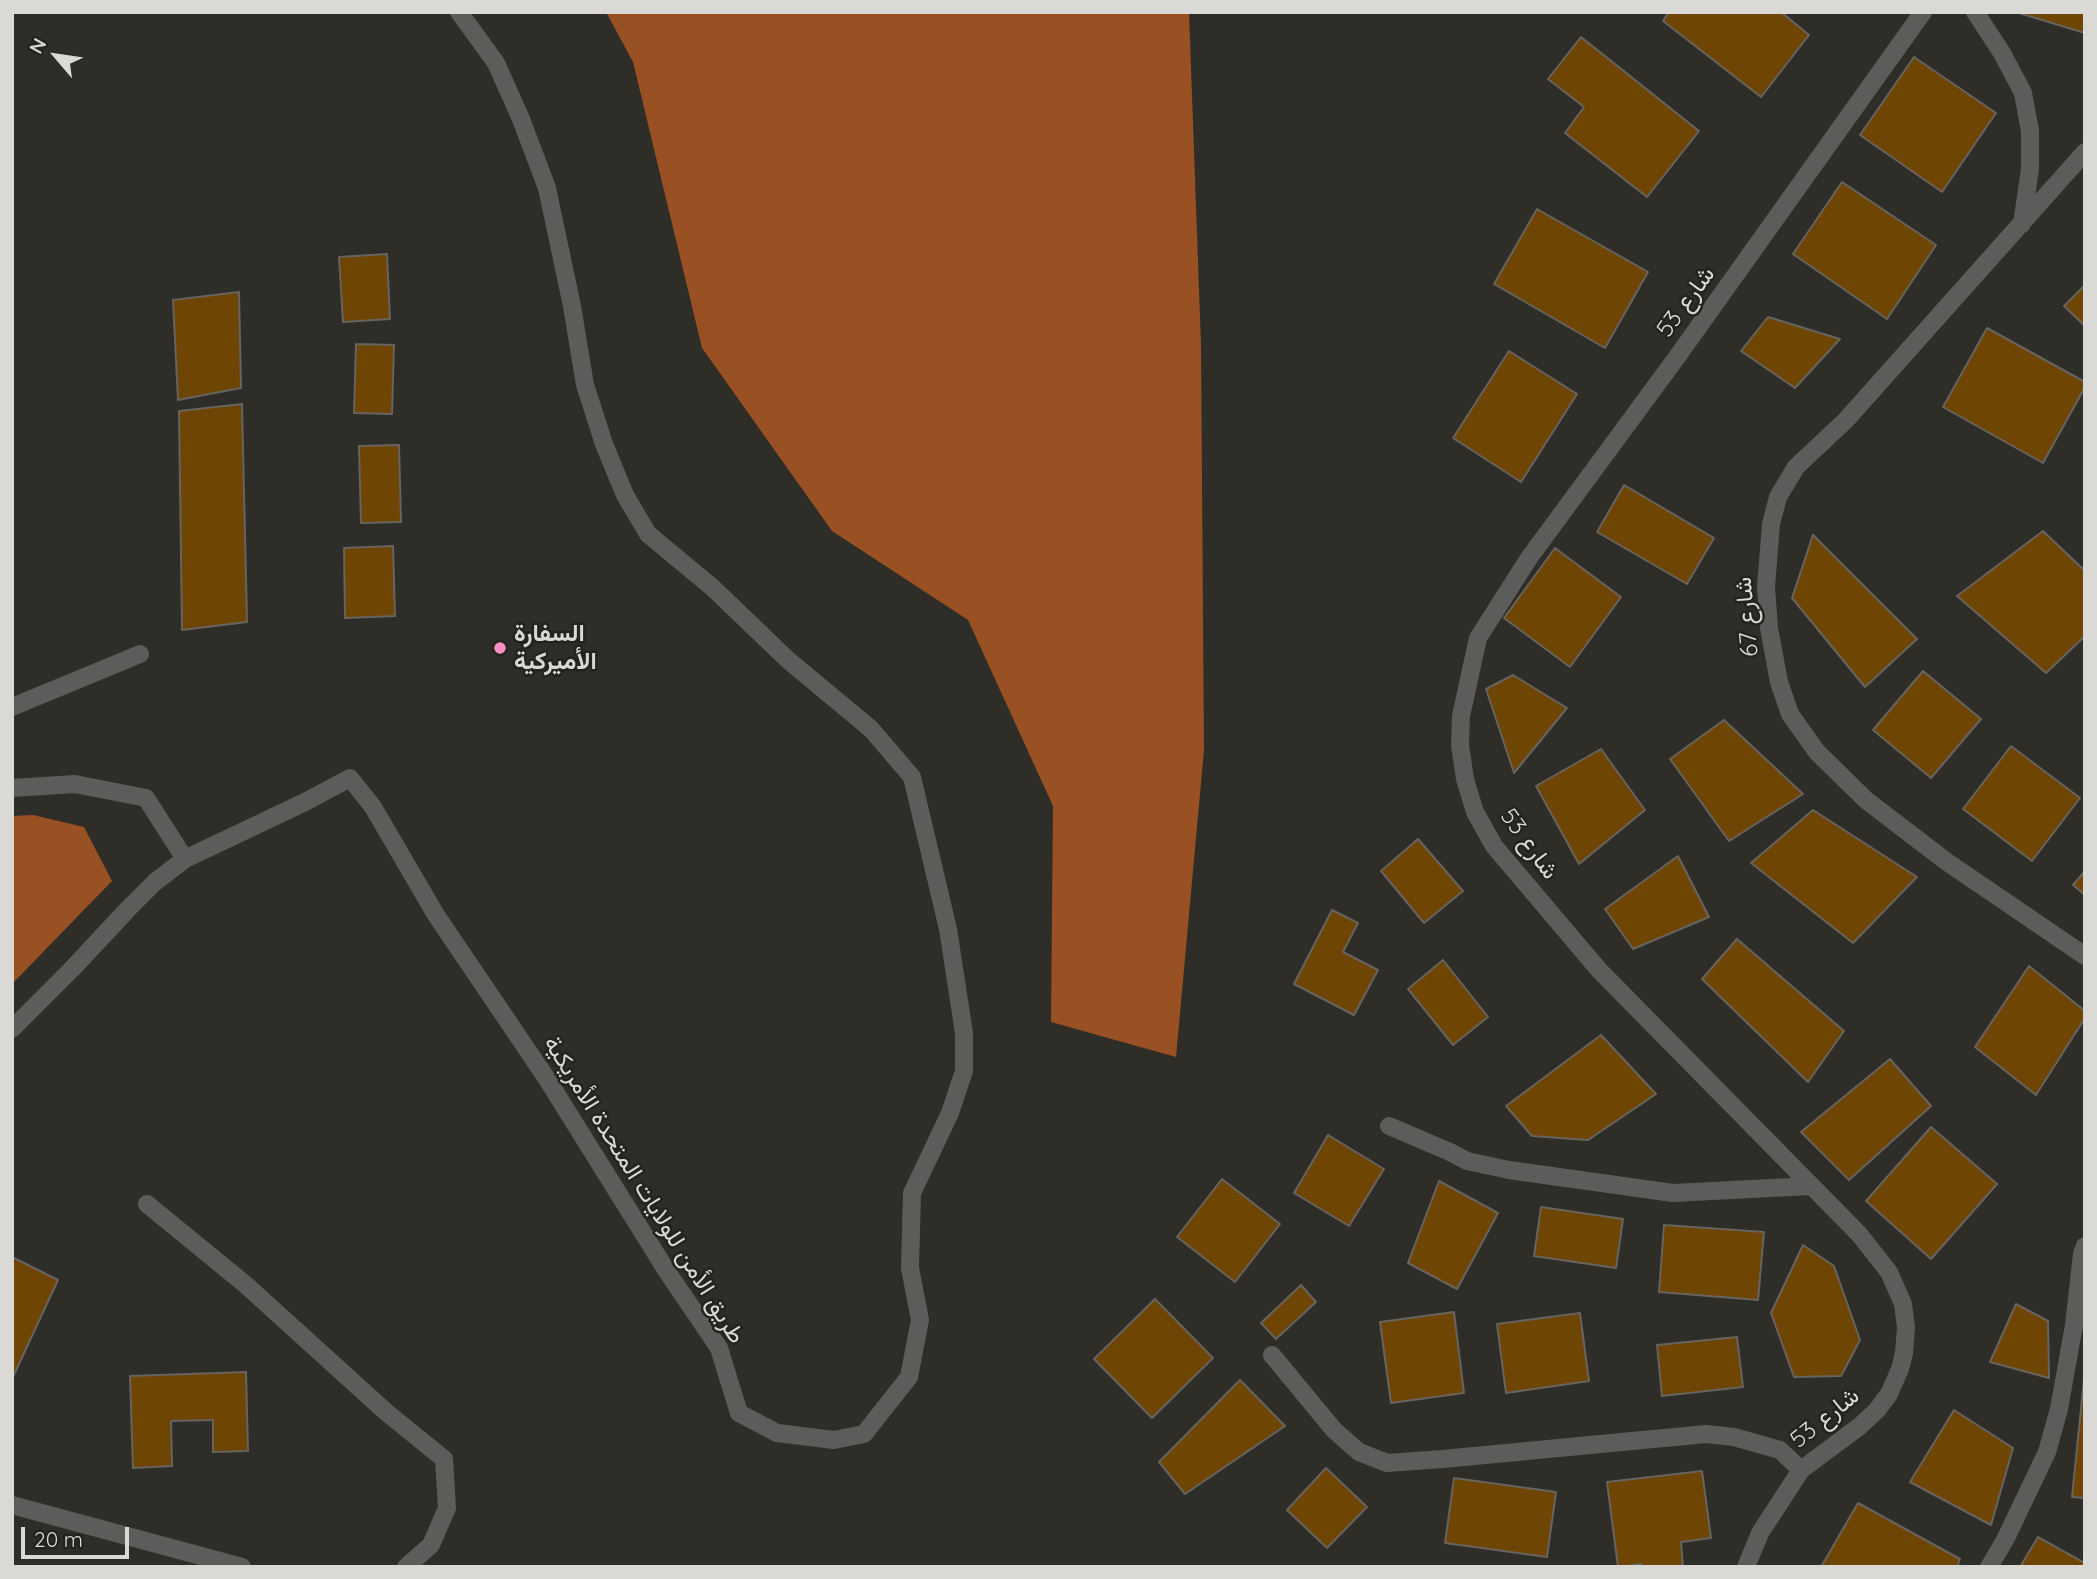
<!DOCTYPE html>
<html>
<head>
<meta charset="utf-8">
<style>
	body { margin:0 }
	#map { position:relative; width:2097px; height:1579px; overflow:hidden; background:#2e2d28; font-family:Quicksand,sans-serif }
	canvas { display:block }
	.frame { position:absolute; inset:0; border:14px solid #dad9d6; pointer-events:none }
	.north { position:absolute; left:21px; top:21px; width:70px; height:70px; -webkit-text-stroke:5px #24231e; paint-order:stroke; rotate:299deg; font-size:19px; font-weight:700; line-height:28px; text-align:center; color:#dad9d6 }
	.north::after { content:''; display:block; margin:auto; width:24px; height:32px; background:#dad9d6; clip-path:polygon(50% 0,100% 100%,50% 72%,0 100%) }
	.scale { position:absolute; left:21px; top:1527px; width:108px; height:32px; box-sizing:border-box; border:4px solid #dad9d6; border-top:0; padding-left:9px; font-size:21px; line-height:24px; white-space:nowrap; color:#dad9d6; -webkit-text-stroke:5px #24231e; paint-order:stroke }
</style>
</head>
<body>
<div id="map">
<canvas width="2097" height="1579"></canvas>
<div class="frame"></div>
<div class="north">N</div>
<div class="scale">20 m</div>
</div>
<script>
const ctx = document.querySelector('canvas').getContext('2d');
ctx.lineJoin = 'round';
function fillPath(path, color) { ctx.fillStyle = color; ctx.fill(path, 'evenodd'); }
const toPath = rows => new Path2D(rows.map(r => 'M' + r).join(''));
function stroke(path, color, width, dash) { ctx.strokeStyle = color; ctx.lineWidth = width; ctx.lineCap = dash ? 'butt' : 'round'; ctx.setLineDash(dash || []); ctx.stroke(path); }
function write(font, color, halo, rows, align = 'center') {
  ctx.font = font + ' Quicksand,Vazirmatn,sans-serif'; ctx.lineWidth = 5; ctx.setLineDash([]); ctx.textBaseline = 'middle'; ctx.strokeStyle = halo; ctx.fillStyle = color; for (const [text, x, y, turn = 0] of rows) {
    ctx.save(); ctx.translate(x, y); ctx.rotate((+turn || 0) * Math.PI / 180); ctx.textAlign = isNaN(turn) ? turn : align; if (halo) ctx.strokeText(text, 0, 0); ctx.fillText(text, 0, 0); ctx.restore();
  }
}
fillPath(toPath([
	[606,12,1189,12,1201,345,1204,750,1176,1057,1051,1022,1053,806,968,620,832,531,702,348,633,62],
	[33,815,84,827,112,881,12,984,12,816]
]), '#995022');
const building = toPath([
	[1669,12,1781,12,1809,35,1761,97,1663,21,1669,12],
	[2019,12,2085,12,2085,33,2019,13,2019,12],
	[1581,37,1699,131,1647,197,1565,133,1584,107,1548,79,1581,37],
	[1914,57,1996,113,1942,192,1860,135,1914,57],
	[1842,182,1936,245,1887,319,1793,254,1842,182],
	[1537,209,1648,272,1605,348,1494,284,1537,209],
	[387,254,390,319,343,322,339,257,387,254],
	[2085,285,2085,326,2064,306,2085,285],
	[239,292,241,388,178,400,173,300,239,292],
	[1768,317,1840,339,1795,388,1741,351,1768,317],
	[1987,328,2085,382,2085,387,2043,463,1943,407,1987,328],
	[356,344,394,345,392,414,354,413,356,344],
	[1509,351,1577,394,1521,482,1453,438,1509,351],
	[242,404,247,622,182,630,179,411,242,404],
	[399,445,401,522,361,523,359,446,399,445],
	[1624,485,1714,538,1687,584,1597,532,1624,485],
	[2043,531,2085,571,2085,636,2046,673,1957,596,2043,531],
	[1813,535,1917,639,1865,687,1792,598,1813,535],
	[393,546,395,616,345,618,344,548,393,546],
	[1555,548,1621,597,1570,667,1504,618,1555,548],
	[1923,671,1981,719,1931,778,1873,730,1923,671],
	[1513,675,1567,708,1514,773,1486,689,1513,675],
	[1724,720,1803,794,1729,841,1670,759,1724,720],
	[2011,746,2080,798,2032,861,1963,809,2011,746],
	[1601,749,1645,810,1579,864,1536,786,1601,749],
	[1813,810,1917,877,1853,943,1751,863,1813,810],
	[1418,839,1463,891,1424,923,1381,871,1418,839],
	[1678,856,1709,917,1633,949,1605,909,1678,856],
	[2085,871,2085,895,2073,885,2085,871],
	[1332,910,1358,923,1343,952,1378,970,1354,1015,1294,984,1332,910],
	[1737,939,1844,1031,1808,1082,1702,979,1737,939],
	[1443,960,1488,1017,1453,1045,1408,989,1443,960],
	[2029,966,2085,1011,2085,1018,2036,1095,1975,1047,2029,966],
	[1601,1035,1656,1094,1588,1140,1532,1136,1506,1106,1601,1035],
	[1890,1059,1931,1106,1849,1180,1801,1132,1890,1059],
	[1931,1127,1997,1184,1931,1259,1866,1201,1931,1127],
	[1328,1135,1384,1169,1349,1226,1294,1193,1328,1135],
	[1222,1179,1280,1224,1235,1282,1177,1237,1222,1179],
	[1439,1181,1498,1213,1457,1289,1408,1263,1439,1181],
	[1541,1207,1623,1219,1616,1268,1534,1256,1541,1207],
	[1664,1225,1764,1232,1758,1300,1659,1292,1664,1225],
	[1803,1245,1834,1266,1860,1340,1841,1376,1794,1377,1771,1313,1803,1245],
	[12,1257,58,1280,12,1379,12,1257],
	[1301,1285,1316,1302,1276,1339,1261,1323,1301,1285],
	[1155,1299,1213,1358,1152,1418,1094,1359,1155,1299],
	[2016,1304,2048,1321,2049,1378,1990,1362,2016,1304],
	[1454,1312,1464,1393,1391,1403,1380,1322,1454,1312],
	[1580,1313,1589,1381,1506,1393,1497,1324,1580,1313],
	[1737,1337,1743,1387,1662,1396,1657,1345,1737,1337],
	[2085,1369,2085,1498,2072,1497,2085,1369],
	[246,1372,248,1451,213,1452,213,1420,171,1421,172,1466,133,1468,130,1376,246,1372],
	[1240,1380,1285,1426,1185,1494,1159,1462,1240,1380],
	[1954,1410,2013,1448,1991,1525,1910,1482,1954,1410],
	[1326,1468,1367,1507,1327,1548,1287,1510,1326,1468],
	[1702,1471,1711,1538,1681,1542,1683,1567,1642,1567,1641,1564,1618,1567,1607,1482,1702,1471],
	[1454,1478,1556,1492,1547,1557,1445,1543,1454,1478],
	[1858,1503,1960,1559,1957,1567,1821,1567,1858,1503],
	[2038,1537,2085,1563,2085,1567,2020,1567,2038,1537]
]);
fillPath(building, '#6e4503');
stroke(building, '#67635f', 2);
stroke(toPath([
	[12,707,140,654],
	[12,788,75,784,146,798,185,859],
	[12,1029,72,969,128,909,155,882,185,859,305,802,350,778,373,807,436,915,547,1079,668,1273,719,1348,739,1413,777,1433,834,1440,864,1434,909,1377,920,1320,910,1268,912,1193,950,1113,964,1071,964,1033,948,929,912,777,871,729,788,660,713,588,648,534,625,495,604,444,585,385,572,306,547,188,521,119,496,63,459,12],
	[147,1204,246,1285,386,1412,444,1459,447,1508,431,1545,406,1567],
	[12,1505,242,1567]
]), '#5c5d5a', 18);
stroke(toPath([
	[1975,12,2002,53,2023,93,2030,131,2030,169,2022,224],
	[2085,152,1846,420,1796,467,1778,497,1771,524,1766,587,1769,628,1779,682,1790,714,1817,752,1866,800,1947,862,2085,956],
	[1389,1126,1450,1152,1467,1161,1509,1170,1673,1193,1811,1186],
	[1272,1355,1334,1430,1359,1452,1387,1463,1443,1459,1706,1434,1734,1437,1780,1450,1801,1470],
	[1746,1567,1760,1533,1801,1470,1860,1426,1877,1410,1889,1394,1900,1369,1904,1353,1906,1328,1903,1304,1889,1272,1859,1234,1599,970,1494,846,1475,812,1465,779,1460,745,1461,716,1478,638,1529,558,1677,357,1923,12],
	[1989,1567,2005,1540,2047,1452,2059,1409,2074,1325,2082,1254,2085,1246]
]), '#5c5d5a', 18);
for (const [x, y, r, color] of [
	[500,648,7,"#fa8fc6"]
]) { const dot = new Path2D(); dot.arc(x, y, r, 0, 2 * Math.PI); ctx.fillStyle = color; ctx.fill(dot); stroke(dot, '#24231e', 2.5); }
write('24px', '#dad9d6', '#24231e', [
	["شارع 53",1686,302,-54],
	["شارع 67",1747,617,-95],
	["شارع 53",1529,844,54],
	["طريق الأمن للولايات المتحدة الأمريكية",644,1190,58],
	["شارع 53",1825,1418,-39]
]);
write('bold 24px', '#dad9d6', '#24231e', [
	["السفارة",514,634],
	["الأميركية",514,662]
], 'left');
</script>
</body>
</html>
